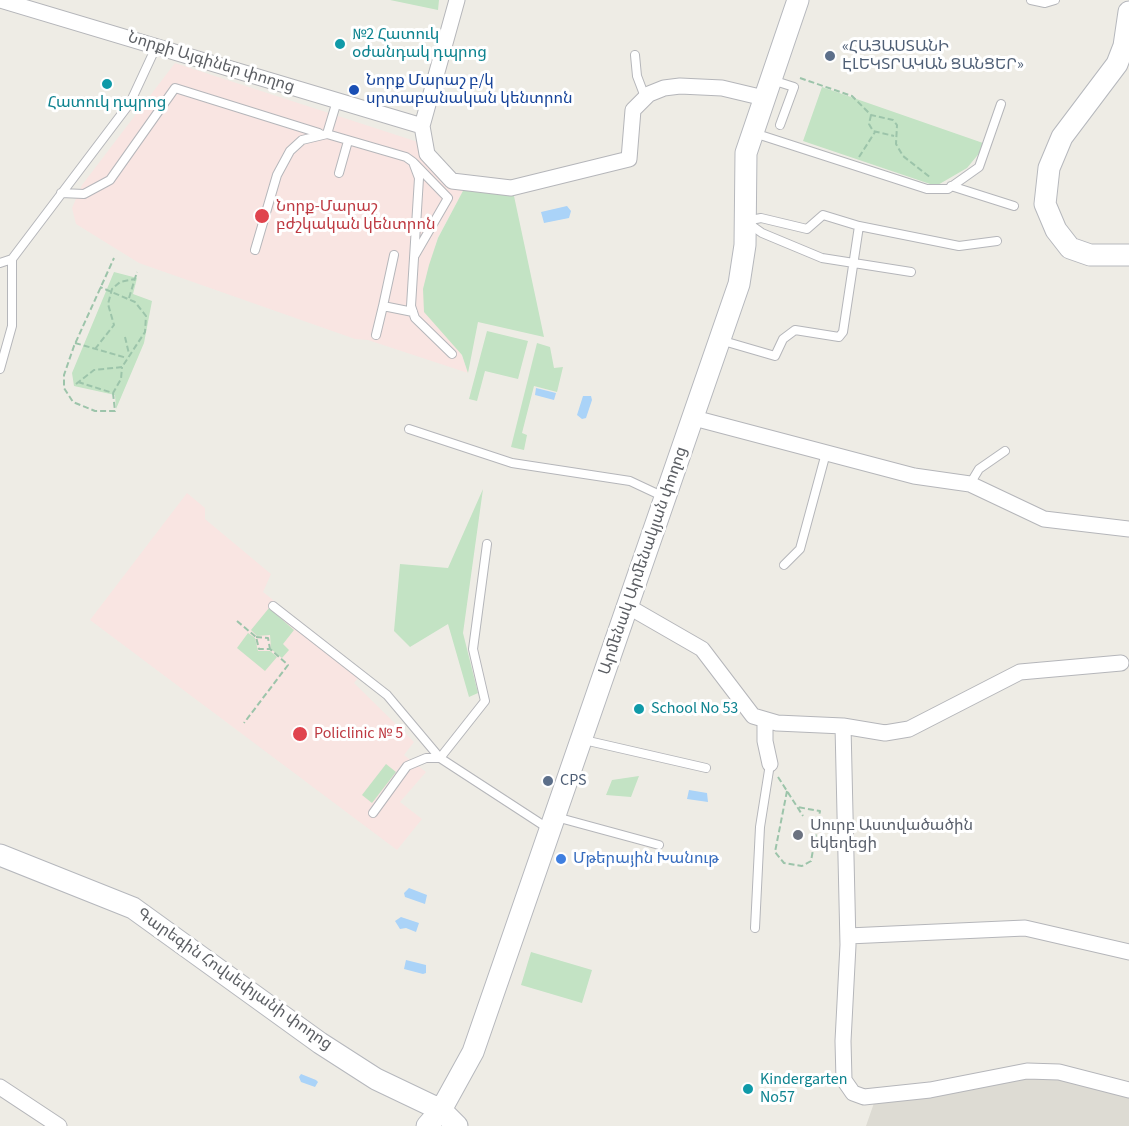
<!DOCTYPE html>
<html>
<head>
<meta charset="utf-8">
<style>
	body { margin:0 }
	canvas { display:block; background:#eeece5 }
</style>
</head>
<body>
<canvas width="1129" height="1126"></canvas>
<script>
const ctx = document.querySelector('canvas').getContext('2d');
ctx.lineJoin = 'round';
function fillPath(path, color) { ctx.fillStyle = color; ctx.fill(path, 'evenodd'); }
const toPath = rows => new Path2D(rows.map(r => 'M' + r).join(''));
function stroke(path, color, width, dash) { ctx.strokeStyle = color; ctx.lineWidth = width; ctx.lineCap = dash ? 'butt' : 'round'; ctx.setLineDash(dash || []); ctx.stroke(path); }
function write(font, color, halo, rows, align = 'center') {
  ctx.font = font + ' "Source Sans 3","Noto Sans Armenian",sans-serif'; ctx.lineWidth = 6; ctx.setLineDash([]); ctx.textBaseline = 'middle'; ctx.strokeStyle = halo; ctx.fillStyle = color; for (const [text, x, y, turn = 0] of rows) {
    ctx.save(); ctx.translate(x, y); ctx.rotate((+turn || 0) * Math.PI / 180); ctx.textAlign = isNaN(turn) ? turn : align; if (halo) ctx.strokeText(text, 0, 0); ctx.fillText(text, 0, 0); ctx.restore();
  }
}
fillPath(toPath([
	[1047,1072,1129,1095,1129,1126,866,1126,874,1103]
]), '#dddbd3');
fillPath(toPath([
	[175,63,421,143,464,189,438,237,423,289,462,356,468,373,368,340,355,339,139,263,76,224,72,208,82,185],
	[187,493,205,508,205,519,271,574,263,592,363,671,354,683,414,742,404,755,426,772,400,802,422,819,397,850,90,620]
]), '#f9e5e2');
fillPath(toPath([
	[390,0,439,0,438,10],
	[822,87,983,143,981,151,967,168,936,186,803,141],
	[464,189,514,196,544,337,478,322,468,373,462,355,424,312,423,289,429,265,438,238],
	[114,272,137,278,133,294,152,301,144,343,116,409,115,395,74,386,72,373],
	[487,331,528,341,518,379,485,371,477,401,469,399],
	[537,343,550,347,554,368,563,367,557,392,534,386,522,433,527,435,524,450,511,447],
	[483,489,463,633,478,693,469,697,448,624,410,647,394,631,400,564,448,568],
	[269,608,294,630,283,644,289,650,282,658,271,649,270,635,257,636,251,630],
	[248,633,255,638,258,651,270,651,277,657,265,671,237,648],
	[386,764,396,772,372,803,362,795],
	[639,776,631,797,606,795,612,780],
	[531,952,592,970,582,1003,521,985]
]), '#c3e3c4');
fillPath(toPath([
	[567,206,571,211,569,218,544,223,541,212],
	[536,388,556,393,554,400,535,395],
	[583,396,591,396,592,400,586,418,582,419,577,415],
	[689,790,707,793,708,802,687,799],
	[409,888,427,895,425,904,405,897,404,893],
	[401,917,419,923,416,932,406,928,400,929,395,921],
	[406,960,426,965,426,973,423,974,404,969],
	[301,1074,316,1080,318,1082,315,1087,301,1082,299,1077]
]), '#aad3f8');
const lane = toPath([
	[1031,0,1045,3,1055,0],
	[635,55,637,76,645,97],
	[772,80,794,87,780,125],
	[754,133,927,189,948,189,979,167,1001,104],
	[327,134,337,101],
	[414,163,448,198,415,255],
	[339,173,348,141],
	[951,186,1014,206],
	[61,193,84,194,110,180,175,88,319,133],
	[746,221,761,218,807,229,823,215,859,226,959,246,997,241],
	[748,223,762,233,822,258,911,272],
	[255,250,277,175,290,151,302,140,327,134,406,157,413,162,419,178,411,306,415,318,452,354],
	[394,255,383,306,413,312],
	[12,259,130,103,156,47],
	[0,263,12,259,12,326,0,369],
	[376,335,383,306],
	[720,340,775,356,783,339,795,330,839,337,843,332,859,226],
	[409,429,512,463,630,481,662,496],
	[970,484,979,469,1005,451],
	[784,565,800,549,826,453],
	[273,606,387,695,440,758,549,829],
	[584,740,706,768],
	[373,813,407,766,426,758,440,758,485,701,473,649,487,544],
	[556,817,659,845],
	[755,928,760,827,770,764]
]);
const street = toPath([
	[0,0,422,126],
	[457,0,422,126,427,154,452,181,511,188,629,159,633,110,649,94,664,88,680,86,722,88,764,98],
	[694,418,914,476,970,484,1044,519,1129,529],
	[629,607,702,649,753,716,777,723,843,726,885,733,909,729,1020,672,1121,663],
	[765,720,765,741,770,764],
	[843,726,848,945,843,1041,844,1080,853,1093,864,1097,930,1090,1027,1071,1059,1072,1129,1090],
	[848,936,1025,928,1129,952],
	[0,1087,59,1126]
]);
const secondary = toPath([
	[1129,12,1124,46,1117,64,1062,137,1049,168,1045,204,1056,230,1070,248,1090,255,1129,255],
	[0,855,133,908,320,1043,376,1079,441,1110,457,1126],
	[427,1126,441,1110,473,1052,739,284,745,245,746,153,798,0]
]);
stroke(lane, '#b5b6ba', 10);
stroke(street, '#b5b6ba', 17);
stroke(secondary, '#b6b8bd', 23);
stroke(toPath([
	[800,78,852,96,871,115,893,120,897,125,896,144,903,156,931,178],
	[871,115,869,124,873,131,894,136],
	[859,157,875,132],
	[129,298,137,272],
	[125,337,129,354],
	[75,343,127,358],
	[95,349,114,325,108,304,112,289,120,282,135,279],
	[78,382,113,393,121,379,122,367],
	[76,384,94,370,122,367,145,332,146,316,135,302,100,287],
	[113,393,115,411,95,411,73,402,64,388,64,375,74,346,114,258],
	[237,621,256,637,259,649,270,649,288,665,244,723],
	[256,637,268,638,270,649],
	[778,777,803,816],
	[787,791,775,852,784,863,802,866,811,861,820,811,797,807]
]), '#9cc4aa', 2, [6, 3]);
stroke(lane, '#fff', 8);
stroke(street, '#fff', 15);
stroke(secondary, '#fff', 21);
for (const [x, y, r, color] of [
	[340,44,6,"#0f9aa8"],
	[830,56,6,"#5c6f8a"],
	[107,84,6,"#0f9aa8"],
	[354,90,6,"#1a4fb4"],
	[262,216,8,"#e0444e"],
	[639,709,6,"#0f9aa8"],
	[300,734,8,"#e0444e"],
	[548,781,6,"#5c6f8a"],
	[798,835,6,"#6b7280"],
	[561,859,6,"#3f7fe0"],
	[748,1089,6,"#0f9aa8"]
]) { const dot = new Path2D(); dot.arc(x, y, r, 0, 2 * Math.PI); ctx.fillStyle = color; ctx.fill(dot); stroke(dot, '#fff', 2); }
write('16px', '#0d838f', '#fff', [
	["№2 Հատուկ",352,35],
	["օժանդակ դպրոց",352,53],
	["Հատուկ դպրոց",107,103,"center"],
	["School No 53",651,709],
	["Kindergarten",760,1080],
	["No57",760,1098]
], 'left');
write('16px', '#4e5e75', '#fff', [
	["«ՀԱՅԱՍՏԱՆԻ",842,47],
	["ԷԼԵԿՏՐԱԿԱՆ ՑԱՆՑԵՐ»",842,65],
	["CPS",560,781]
], 'left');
write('16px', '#5c5f64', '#fff', [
	["Նորքի Այգիներ փողոց",211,63,17],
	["Արմենակ Արմենակյան փողոց",644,561,-71],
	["Գարեգին Հովսեփյանի փողոց",234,980,35]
]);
write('16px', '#164399', '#fff', [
	["Նորք Մարաշ բ/կ",366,81],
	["սրտաբանական կենտրոն",366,99]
], 'left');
write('16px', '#be3a42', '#fff', [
	["Նորք-Մարաշ",276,207],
	["բժշկական կենտրոն",276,225],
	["Policlinic № 5",314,734]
], 'left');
write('16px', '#5b616d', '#fff', [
	["Սուրբ Աստվածածին",810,826],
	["եկեղեցի",810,844]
], 'left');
write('16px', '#366cbe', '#fff', [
	["Մթերային Խանութ",573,859]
], 'left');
</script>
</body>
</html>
